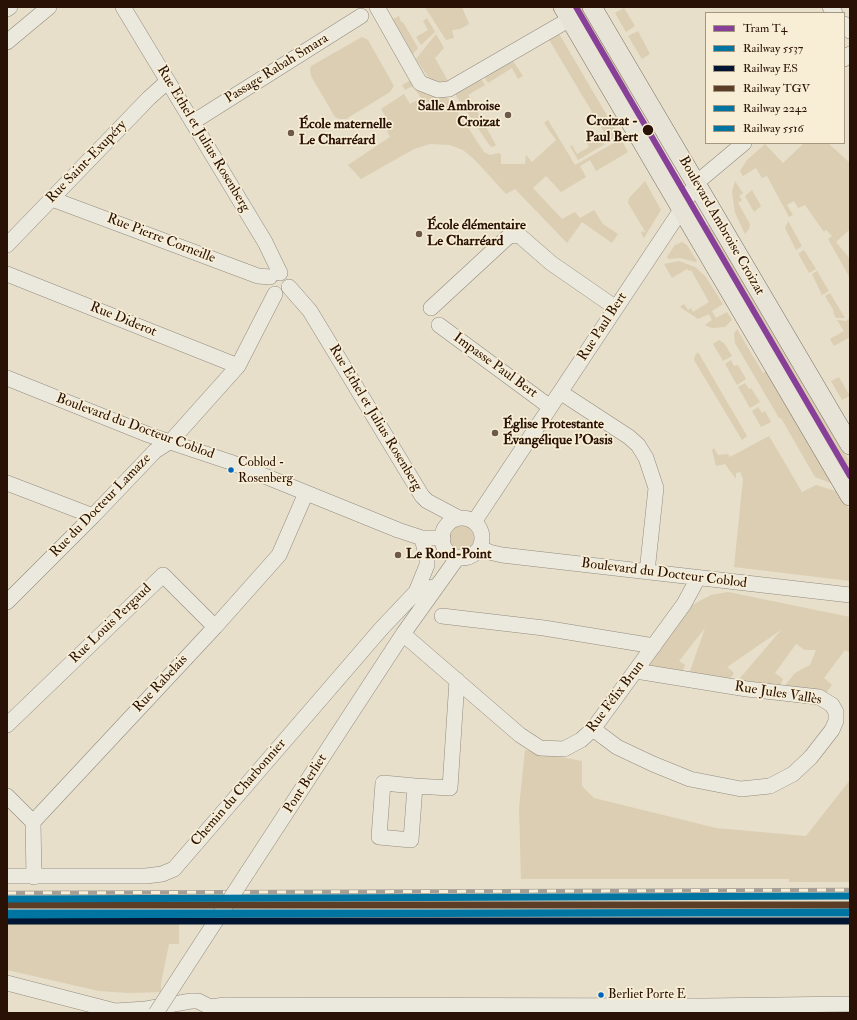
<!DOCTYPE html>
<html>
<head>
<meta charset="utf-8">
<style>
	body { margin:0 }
	#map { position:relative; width:857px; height:1020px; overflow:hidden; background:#e7dfca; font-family:"IM FELL Double Pica",serif }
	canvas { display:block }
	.frame { position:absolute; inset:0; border:8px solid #2a1105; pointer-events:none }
	.legend { position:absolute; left:705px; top:12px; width:140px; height:132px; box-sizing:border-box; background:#f7eed5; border:1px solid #a59682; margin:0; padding:5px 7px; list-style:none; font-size:12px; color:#2a1105 }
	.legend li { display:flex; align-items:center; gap:8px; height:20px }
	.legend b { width:20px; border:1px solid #a59682 }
</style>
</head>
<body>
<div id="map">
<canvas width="857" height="1020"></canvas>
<div class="frame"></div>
<ul class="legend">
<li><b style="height:5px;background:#873f98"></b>Tram T4</li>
<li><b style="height:5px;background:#0075a1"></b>Railway 5537</li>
<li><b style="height:5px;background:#011633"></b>Railway ES</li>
<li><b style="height:5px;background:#5c3e26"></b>Railway TGV</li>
<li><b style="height:5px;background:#0075a1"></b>Railway 2242</li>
<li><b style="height:5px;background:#0075a1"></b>Railway 5516</li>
</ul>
</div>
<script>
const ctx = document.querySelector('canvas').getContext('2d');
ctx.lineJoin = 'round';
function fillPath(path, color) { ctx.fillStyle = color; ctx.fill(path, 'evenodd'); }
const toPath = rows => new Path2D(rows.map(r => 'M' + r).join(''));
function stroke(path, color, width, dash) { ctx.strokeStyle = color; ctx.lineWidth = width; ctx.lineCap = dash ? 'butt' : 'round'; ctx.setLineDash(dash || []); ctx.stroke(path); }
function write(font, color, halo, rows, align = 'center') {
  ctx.font = font + ' "IM FELL Double Pica",serif'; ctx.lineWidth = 3.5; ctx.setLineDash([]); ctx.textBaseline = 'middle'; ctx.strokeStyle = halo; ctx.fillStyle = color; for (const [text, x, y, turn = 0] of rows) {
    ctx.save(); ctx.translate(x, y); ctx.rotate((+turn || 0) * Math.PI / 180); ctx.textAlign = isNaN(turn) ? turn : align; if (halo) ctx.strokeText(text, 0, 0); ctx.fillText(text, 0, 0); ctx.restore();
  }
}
fillPath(toPath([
	[425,7,462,7,469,24,460,29,452,30,454,38,446,40],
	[573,7,584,7,631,88,623,92],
	[624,8,635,26,626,32,615,13],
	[399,16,401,22,403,22,418,48,413,54,393,19],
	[427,18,435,32,421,45,416,37,428,30,423,21],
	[638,31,650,54,642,59,628,36],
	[558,32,619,136,610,142,548,38],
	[436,34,444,48,435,58,448,81,437,82,430,80,416,59],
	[362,37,368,40,394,86,390,92,346,119,339,119,335,117,311,76,310,69,311,66],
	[511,58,523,76,518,79,512,68,488,83,483,75],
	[480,77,485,85,468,95,496,145,493,147,490,146,456,96,456,92],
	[413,79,449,99,484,152,490,155,499,153,501,155,501,164,525,164,526,155,532,162,556,140,544,123,548,120,575,165,621,139,628,152,596,171,590,160,580,166,586,177,561,192,546,176,533,188,562,219,575,212,580,218,594,210,603,224,618,234,612,243,582,222,567,243,515,189,506,194,475,160,463,150,450,145,430,144,414,149,361,179,348,165,390,137,387,131,392,127,381,109,404,94,410,104,421,98,413,86,405,90,402,85],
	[589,136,605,144,578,160,570,146,572,145,577,154,589,147,585,138],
	[804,143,828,143,850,163,850,229,836,242,850,259,850,278,828,239,832,236,826,230,824,232,805,205,798,208,794,201,787,205,793,215,789,217,767,176,762,178,756,168,743,176,740,171,747,160,765,144,783,163],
	[645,181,661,210,644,238,641,233,643,231,646,233,628,203,629,198],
	[735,181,743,193,739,196,742,200,738,203,750,224,749,229,745,234,735,213,732,192],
	[752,190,761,206,754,212,745,196],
	[788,221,802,246,796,250,785,228],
	[710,224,850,462,850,482,702,228],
	[682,242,687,245,697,261,695,262,680,258,669,259,667,257,675,245],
	[804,250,816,269,809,273,799,255,799,253],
	[679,261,695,267,706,277,723,304,712,311,716,318,727,312,732,320,725,327,713,328,709,327,705,325,712,320,709,314,698,319,680,307,684,304,688,310,691,308,693,312,709,302,691,270,689,271,687,269,672,278,664,264],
	[817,271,829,291,822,295,812,274],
	[830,293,845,318,836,318,833,312,834,311,825,296],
	[850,318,850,337,834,346,830,339,844,331,837,320,846,321],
	[737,329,763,373,767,371,833,484,815,477,781,418,779,418,735,343,734,334],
	[719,340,724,343,732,356,723,361,713,344],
	[698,352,747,436,742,440,694,360,695,356],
	[731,360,734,366,738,365,746,379,737,385,725,364],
	[839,377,850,396,842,400,831,381],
	[745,383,749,389,751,388,760,402,750,408,738,387],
	[758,407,762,413,765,411,771,422,761,427,752,411],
	[769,436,802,492,816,485,839,492,850,511,850,581,734,567,743,479,740,472,736,473,736,479,725,464,716,466,712,450,714,448,718,455,728,454,730,457],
	'450 538a12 12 0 1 1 24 0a12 12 0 1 1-24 0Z',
	[728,592,850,617,850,653,845,650,824,678,832,685,826,693,783,688,795,673,810,665,816,650,805,650,796,644,775,673,783,679,779,688,735,684,781,630,727,667,734,673,728,682,688,677,705,628,679,661,685,665,681,675,661,673,649,665,692,605,711,595],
	[525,750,582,761,582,786,594,798,716,828,794,835,806,836,850,780,850,882,789,882,789,879,521,879,519,808],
	[7,923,179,923,179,944,169,944,161,983,161,992,128,993,99,991,7,970]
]), '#dbceb2');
const minor = toPath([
	[123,7,265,242,280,273],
	[377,7,420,83,438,90,449,89,570,19],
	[830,7,835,13],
	[7,9,10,7],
	[844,24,850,31],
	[7,42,49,7],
	[844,59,850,54],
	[193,122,361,16],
	[52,199,258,276,270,277],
	[7,245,149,98,168,81],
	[7,274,238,366],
	[289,287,310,311,422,496,427,501,459,518],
	[431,308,510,235,520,236,551,263,616,308],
	[439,325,550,407],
	[7,378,149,435,230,462,398,530,422,538,443,538],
	[560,392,629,437,638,445,646,458,656,488,647,572],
	[7,483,93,516],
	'442 538a20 20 0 1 1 40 0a20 20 0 1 1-40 0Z',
	[474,522,681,210,695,184,744,143],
	[480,547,489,552,502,555,850,595],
	[416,592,427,565,427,559,422,538],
	[7,602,93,516,155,451,171,441,238,366,275,294],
	[442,616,544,628,654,646],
	[403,634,520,735,540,748,564,749,581,740,593,729,684,604,698,578],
	[7,725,163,575,215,627],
	[593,729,617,747,653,764,690,779,741,789,770,786,793,774,811,757,832,730,836,721,836,712,832,705,819,697,747,689,636,671],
	[415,786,411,840,379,837,383,783,415,786,450,788,457,680],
	[7,796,33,822],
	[247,873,403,634,458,557],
	[7,876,146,876,162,874,174,869,381,629,416,592,437,586],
	[34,877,33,822,215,627,279,555,306,493],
	[7,983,123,1013],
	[115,1011,146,1009,191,1001,198,1001,210,1007,225,1005,705,1006,850,1004]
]);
const major = toPath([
	[563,7,850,496],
	[592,7,850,445]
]);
stroke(minor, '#938b7e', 16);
stroke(major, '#787064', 20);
stroke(minor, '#ebe8dd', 15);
stroke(major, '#e8e3d7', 19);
const rail = toPath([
	[7,893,850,890]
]);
stroke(rail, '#a69f96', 4.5);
stroke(rail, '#f7eed5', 3, [9]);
const minorBridge = toPath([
	[156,1013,247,873]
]);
stroke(minorBridge, '#938b7e', 16, []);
stroke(minorBridge, '#ebe8dd', 15);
stroke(toPath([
	[7,913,850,913]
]), '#0075a1', 7);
stroke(toPath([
	[7,921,850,921]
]), '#011633', 7);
stroke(toPath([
	[7,905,850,905]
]), '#5c3e26', 7);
stroke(toPath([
	[7,899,850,896]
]), '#0075a1', 7);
stroke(toPath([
	[7,915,850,912]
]), '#0075a1', 7);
stroke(toPath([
	[576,7,850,476]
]), '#873f98', 6);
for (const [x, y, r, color] of [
	[508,115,4,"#6c594a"],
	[648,130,6,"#2a1105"],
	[291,133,4,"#6c594a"],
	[419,234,4,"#6c594a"],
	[495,433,4,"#6c594a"],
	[231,470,3.5,"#0065bd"],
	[398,555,4,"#6c594a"],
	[601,995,3.5,"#0065bd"]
]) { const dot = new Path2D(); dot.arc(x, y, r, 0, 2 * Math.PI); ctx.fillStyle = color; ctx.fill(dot); stroke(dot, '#f7eed5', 1.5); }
write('13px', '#2a1105', '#f7eed5', [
	["Coblod -",238,463],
	["Rosenberg",238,479],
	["Berliet Porte E",608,995]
], 'left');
write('14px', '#2a1105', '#f7eed5', [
	["Passage Rabah Smara",277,69,-32],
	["Rue Ethel et Julius Rosenberg",203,139,59],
	["Rue Saint-Exupéry",87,162,-46],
	["Boulevard Ambroise Croizat",721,226,60],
	["Rue Pierre Corneille",161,239,21],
	["Rue Diderot",123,320,22],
	["Rue Paul Bert",603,327,-57],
	["Impasse Paul Bert",495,366,36],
	["Rue Ethel et Julius Rosenberg",375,418,59],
	["Boulevard du Docteur Coblod",135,427,20],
	["Rue du Docteur Lamaze",101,506,-46],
	["Boulevard du Docteur Coblod",664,574,7],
	["Rue Louis Pergaud",111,624,-44],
	["Rue Rabelais",161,684,-47],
	["Rue Jules Vallès",778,694,9],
	["Rue Félix Brun",616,697,-53],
	["Pont Berliet",306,784,-57],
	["Chemin du Charbonnier",239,793,-49]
]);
write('bold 14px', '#2a1105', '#f7eed5', [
	["Salle Ambroise",500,107,"right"],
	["Croizat",500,123,"right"],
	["École maternelle",299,125],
	["Le Charréard",299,141],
	["École élémentaire",427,226],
	["Le Charréard",427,242],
	["Église Protestante",503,425],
	["Évangélique l’Oasis",503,441],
	["Le Rond-Point",406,555]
], 'left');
write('bold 14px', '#2a1105', '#f7eed5', [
	["Croizat -",638,122],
	["Paul Bert",638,138]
], 'right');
</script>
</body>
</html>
